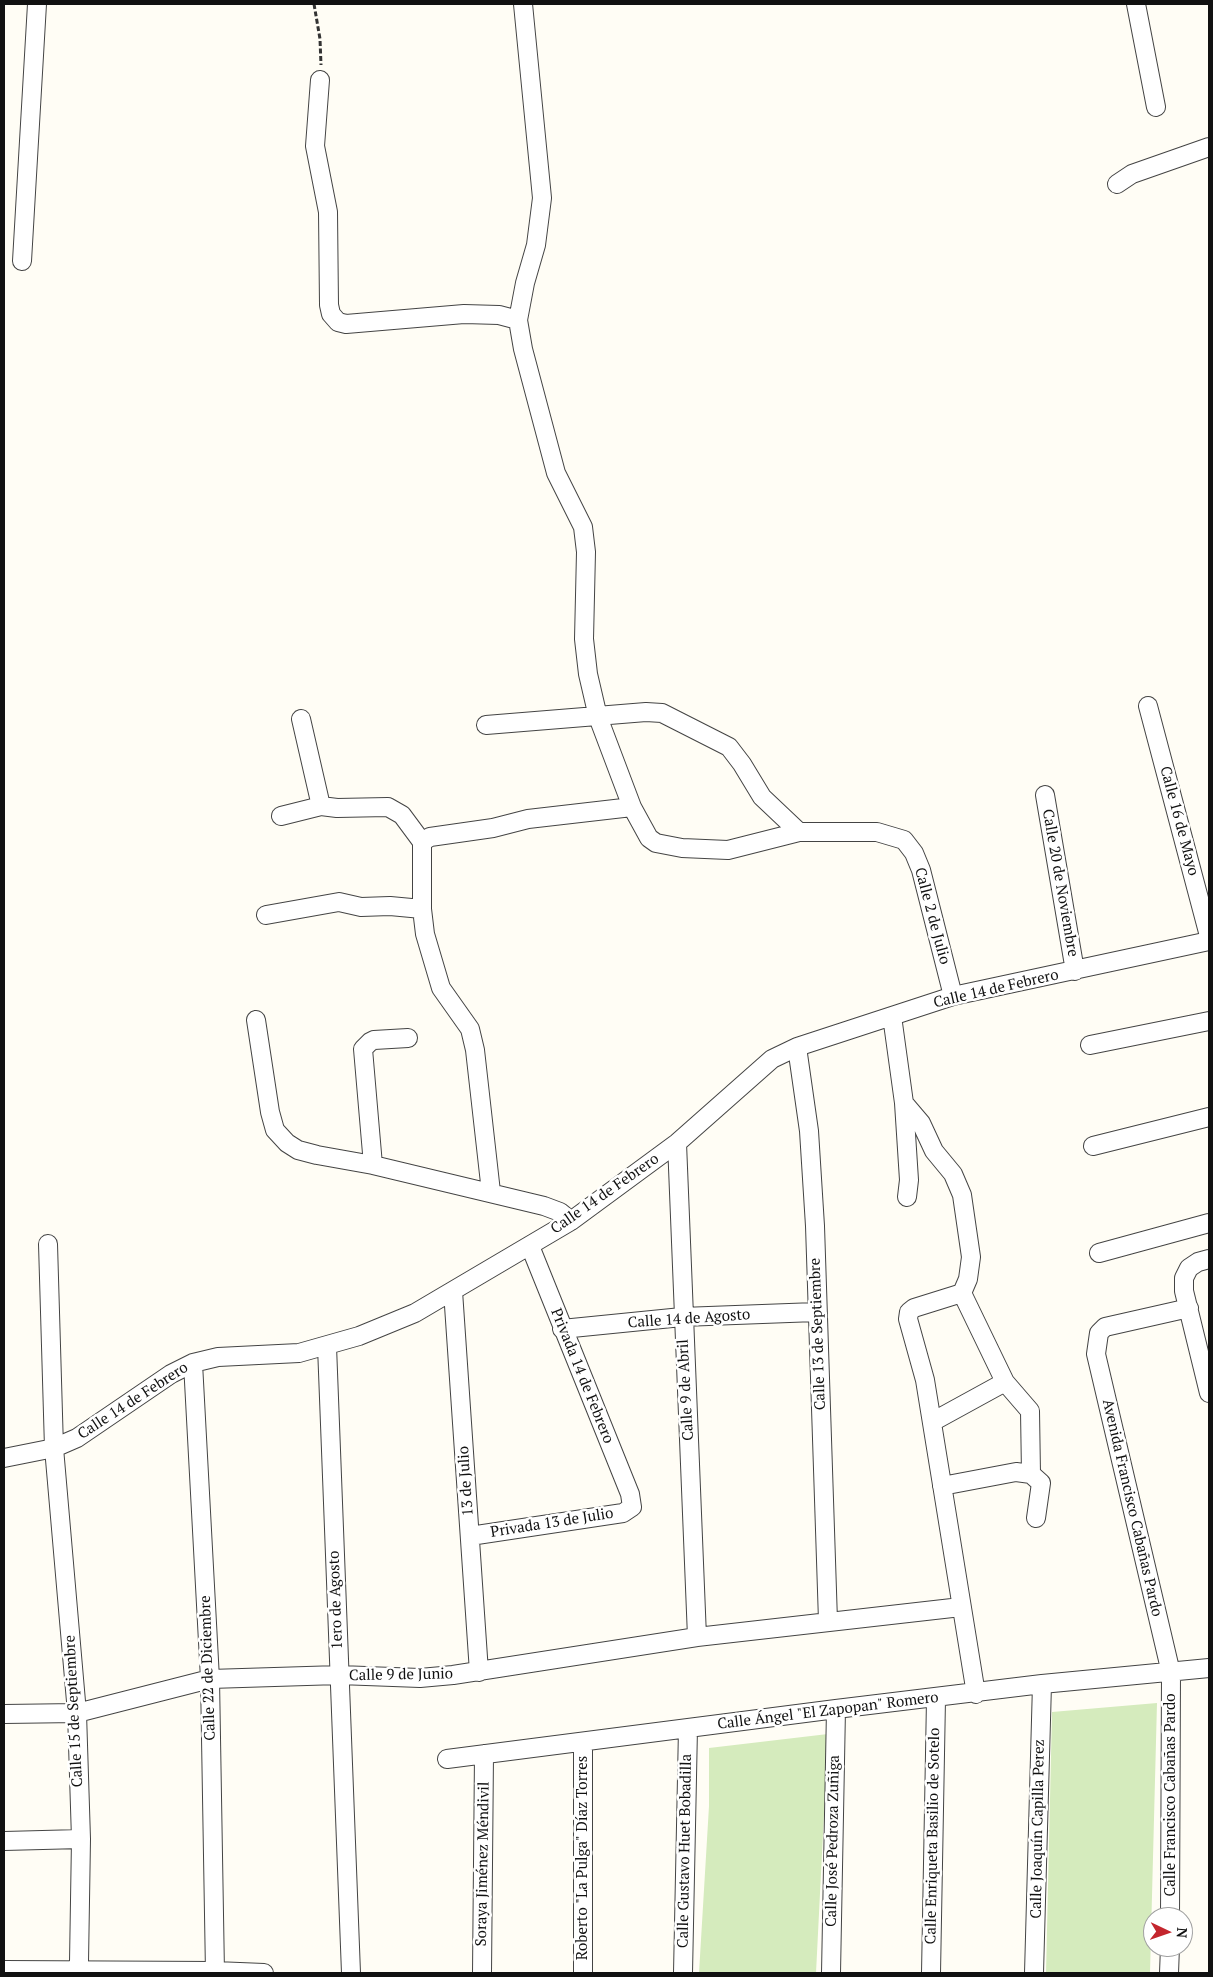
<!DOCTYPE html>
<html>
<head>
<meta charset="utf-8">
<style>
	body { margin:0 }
	#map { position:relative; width:1213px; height:1977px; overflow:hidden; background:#fffdf5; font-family:"PT Serif",serif }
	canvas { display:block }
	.frame { position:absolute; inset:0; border:5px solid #111; pointer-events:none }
	.north { position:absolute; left:1143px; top:1907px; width:50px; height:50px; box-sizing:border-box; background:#fff; border:1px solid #a0a0a0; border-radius:50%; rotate:93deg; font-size:14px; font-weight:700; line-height:20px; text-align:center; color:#111 }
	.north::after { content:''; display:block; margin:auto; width:18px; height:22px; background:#c4262e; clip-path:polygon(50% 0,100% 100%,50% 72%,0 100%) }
</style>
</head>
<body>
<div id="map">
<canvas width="1213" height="1977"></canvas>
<div class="frame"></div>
<div class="north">N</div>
</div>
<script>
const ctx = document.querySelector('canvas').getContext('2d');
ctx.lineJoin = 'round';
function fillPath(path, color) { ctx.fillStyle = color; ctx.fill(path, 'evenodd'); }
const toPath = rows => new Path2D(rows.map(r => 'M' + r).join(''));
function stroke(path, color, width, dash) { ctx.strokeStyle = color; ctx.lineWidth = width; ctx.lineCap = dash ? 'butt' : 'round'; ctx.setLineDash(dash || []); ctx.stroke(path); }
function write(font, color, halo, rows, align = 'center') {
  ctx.font = font + ' "PT Serif",serif'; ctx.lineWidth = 5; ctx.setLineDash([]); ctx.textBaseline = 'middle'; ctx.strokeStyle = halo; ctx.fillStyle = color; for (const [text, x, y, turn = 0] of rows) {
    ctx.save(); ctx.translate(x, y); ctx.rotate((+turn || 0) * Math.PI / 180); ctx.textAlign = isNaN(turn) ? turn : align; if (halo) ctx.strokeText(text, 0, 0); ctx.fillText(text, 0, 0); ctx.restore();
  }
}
fillPath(toPath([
	[1157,1703,1150,1973,1046,1973,1052,1712],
	[828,1734,816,1973,699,1973,709,1806,709,1748]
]), '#d5ebbd');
const minor = toPath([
	[523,4,542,198,536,245,525,283,518,320,523,349,556,473,583,527,586,552,584,639,588,674,598,717,632,807,649,838,656,843,682,848,728,850,799,832,877,832,904,840,914,853,921,870,953,996],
	[1136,4,1156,107],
	[320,80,315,146,328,212,329,305,331,314,338,322,346,324,464,314,499,315,518,320],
	[1117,184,1132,174,1209,147],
	[22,261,37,4],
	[1148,706,1209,936],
	[301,719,321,806],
	[486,725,646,712,662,713,729,747,742,764,762,797,799,832],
	[1045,795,1075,971],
	[281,816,321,806,337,808,388,807,402,815,422,842,422,909,425,934,441,988,470,1029,475,1050,491,1192],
	[422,842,430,837,493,828,528,819,632,807],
	[266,915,339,902,361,907,390,906,422,909],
	[892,1016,904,1103,909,1180,907,1197],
	[256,1020,270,1112,275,1130,287,1143,298,1150,317,1155,373,1165,544,1206,560,1212,571,1221],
	[1090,1045,1209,1021],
	[797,1047,809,1131,815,1226,828,1621],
	[904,1103,921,1123,934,1151,953,1174,962,1195,971,1257,968,1279,962,1293,914,1308,909,1312,908,1319,925,1380,976,1694],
	[677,1143,697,1637],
	[1093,1146,1209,1117],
	[373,1165,363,1049,370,1042,374,1040,408,1038],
	[48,1244,54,1448,77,1713,81,1839,79,1962,75,1973],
	[1099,1253,1209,1223],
	[1209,1259,1198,1262,1189,1268,1184,1278,1184,1291,1209,1393],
	[453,1291,479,1672],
	[962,1293,1005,1382,1030,1411,1031,1474],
	[562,1329,682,1317,816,1312],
	[327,1346,351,1973],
	[193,1363,210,1679,215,1973],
	[932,1422,1005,1382],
	[4,1458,54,1448,77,1438,171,1374,193,1363,218,1357,299,1353,359,1336,415,1313,571,1221,677,1143,772,1059,797,1047,953,996,1209,941],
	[942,1486,1016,1472,1031,1474,1041,1483,1036,1518],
	[470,1536,623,1513,632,1507,630,1494,530,1246],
	[4,1714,77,1713,210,1679,339,1675,420,1678,453,1675,697,1637,961,1607],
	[447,1759,836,1709,1042,1684,1209,1668],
	[4,1841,81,1839],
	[1170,1917,1171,1673,1096,1354,1099,1333,1105,1327,1189,1308],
	[4,1970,215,1971,264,1973],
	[482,1973,484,1754],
	[583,1973,583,1743],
	[683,1973,688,1728],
	[831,1973,836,1709],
	[931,1973,936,1699],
	[1034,1973,1042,1684],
	[1169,1973,1170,1947]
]);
stroke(minor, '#444', 20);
stroke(toPath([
	[314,4,320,39,321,65]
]), '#333', 3, [5, 2.5]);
stroke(minor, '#fff', 18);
write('15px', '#111', '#fff', [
	["Calle 16 de Mayo",1179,821,75],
	["Calle 20 de Noviembre",1060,883,80],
	["Calle 2 de Julio",932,916,75],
	["Calle 14 de Febrero",996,989,-13],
	["Calle 14 de Febrero",605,1194,-35],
	["Calle 14 de Agosto",689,1319,-4],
	["Calle 13 de Septiembre",818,1334,-92],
	["Privada 14 de Febrero",582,1376,68],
	["Calle 9 de Abril",686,1390,-93],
	["Calle 14 de Febrero",133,1401,-33],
	["13 de Julio",466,1481,-94],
	["Avenida Francisco Cabañas Pardo",1132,1508,77],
	["Privada 13 de Julio",552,1523,-9],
	["1ero de Agosto",336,1600,-92],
	["Calle 22 de Diciembre",208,1668,-92],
	["Calle 9 de Junio",401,1675,-1],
	["Calle 15 de Septiembre",74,1711,-93],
	["Calle Ángel \"El Zapopan\" Romero",828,1711,-7],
	["Calle Francisco Cabañas Pardo",1171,1795,-90],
	["Calle Joaquín Capilla Perez",1038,1829,-89],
	["Calle Enriqueta Basilio de Sotelo",933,1836,-89],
	["Calle José Pedroza Zuñiga",833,1841,-89],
	["Calle Gustavo Huet Bobadilla",685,1851,-89],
	["Roberto \"La Pulga\" Díaz Torres",583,1858,-90],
	["Soraya Jiménez Méndivil",483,1864,-89]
]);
</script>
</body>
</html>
